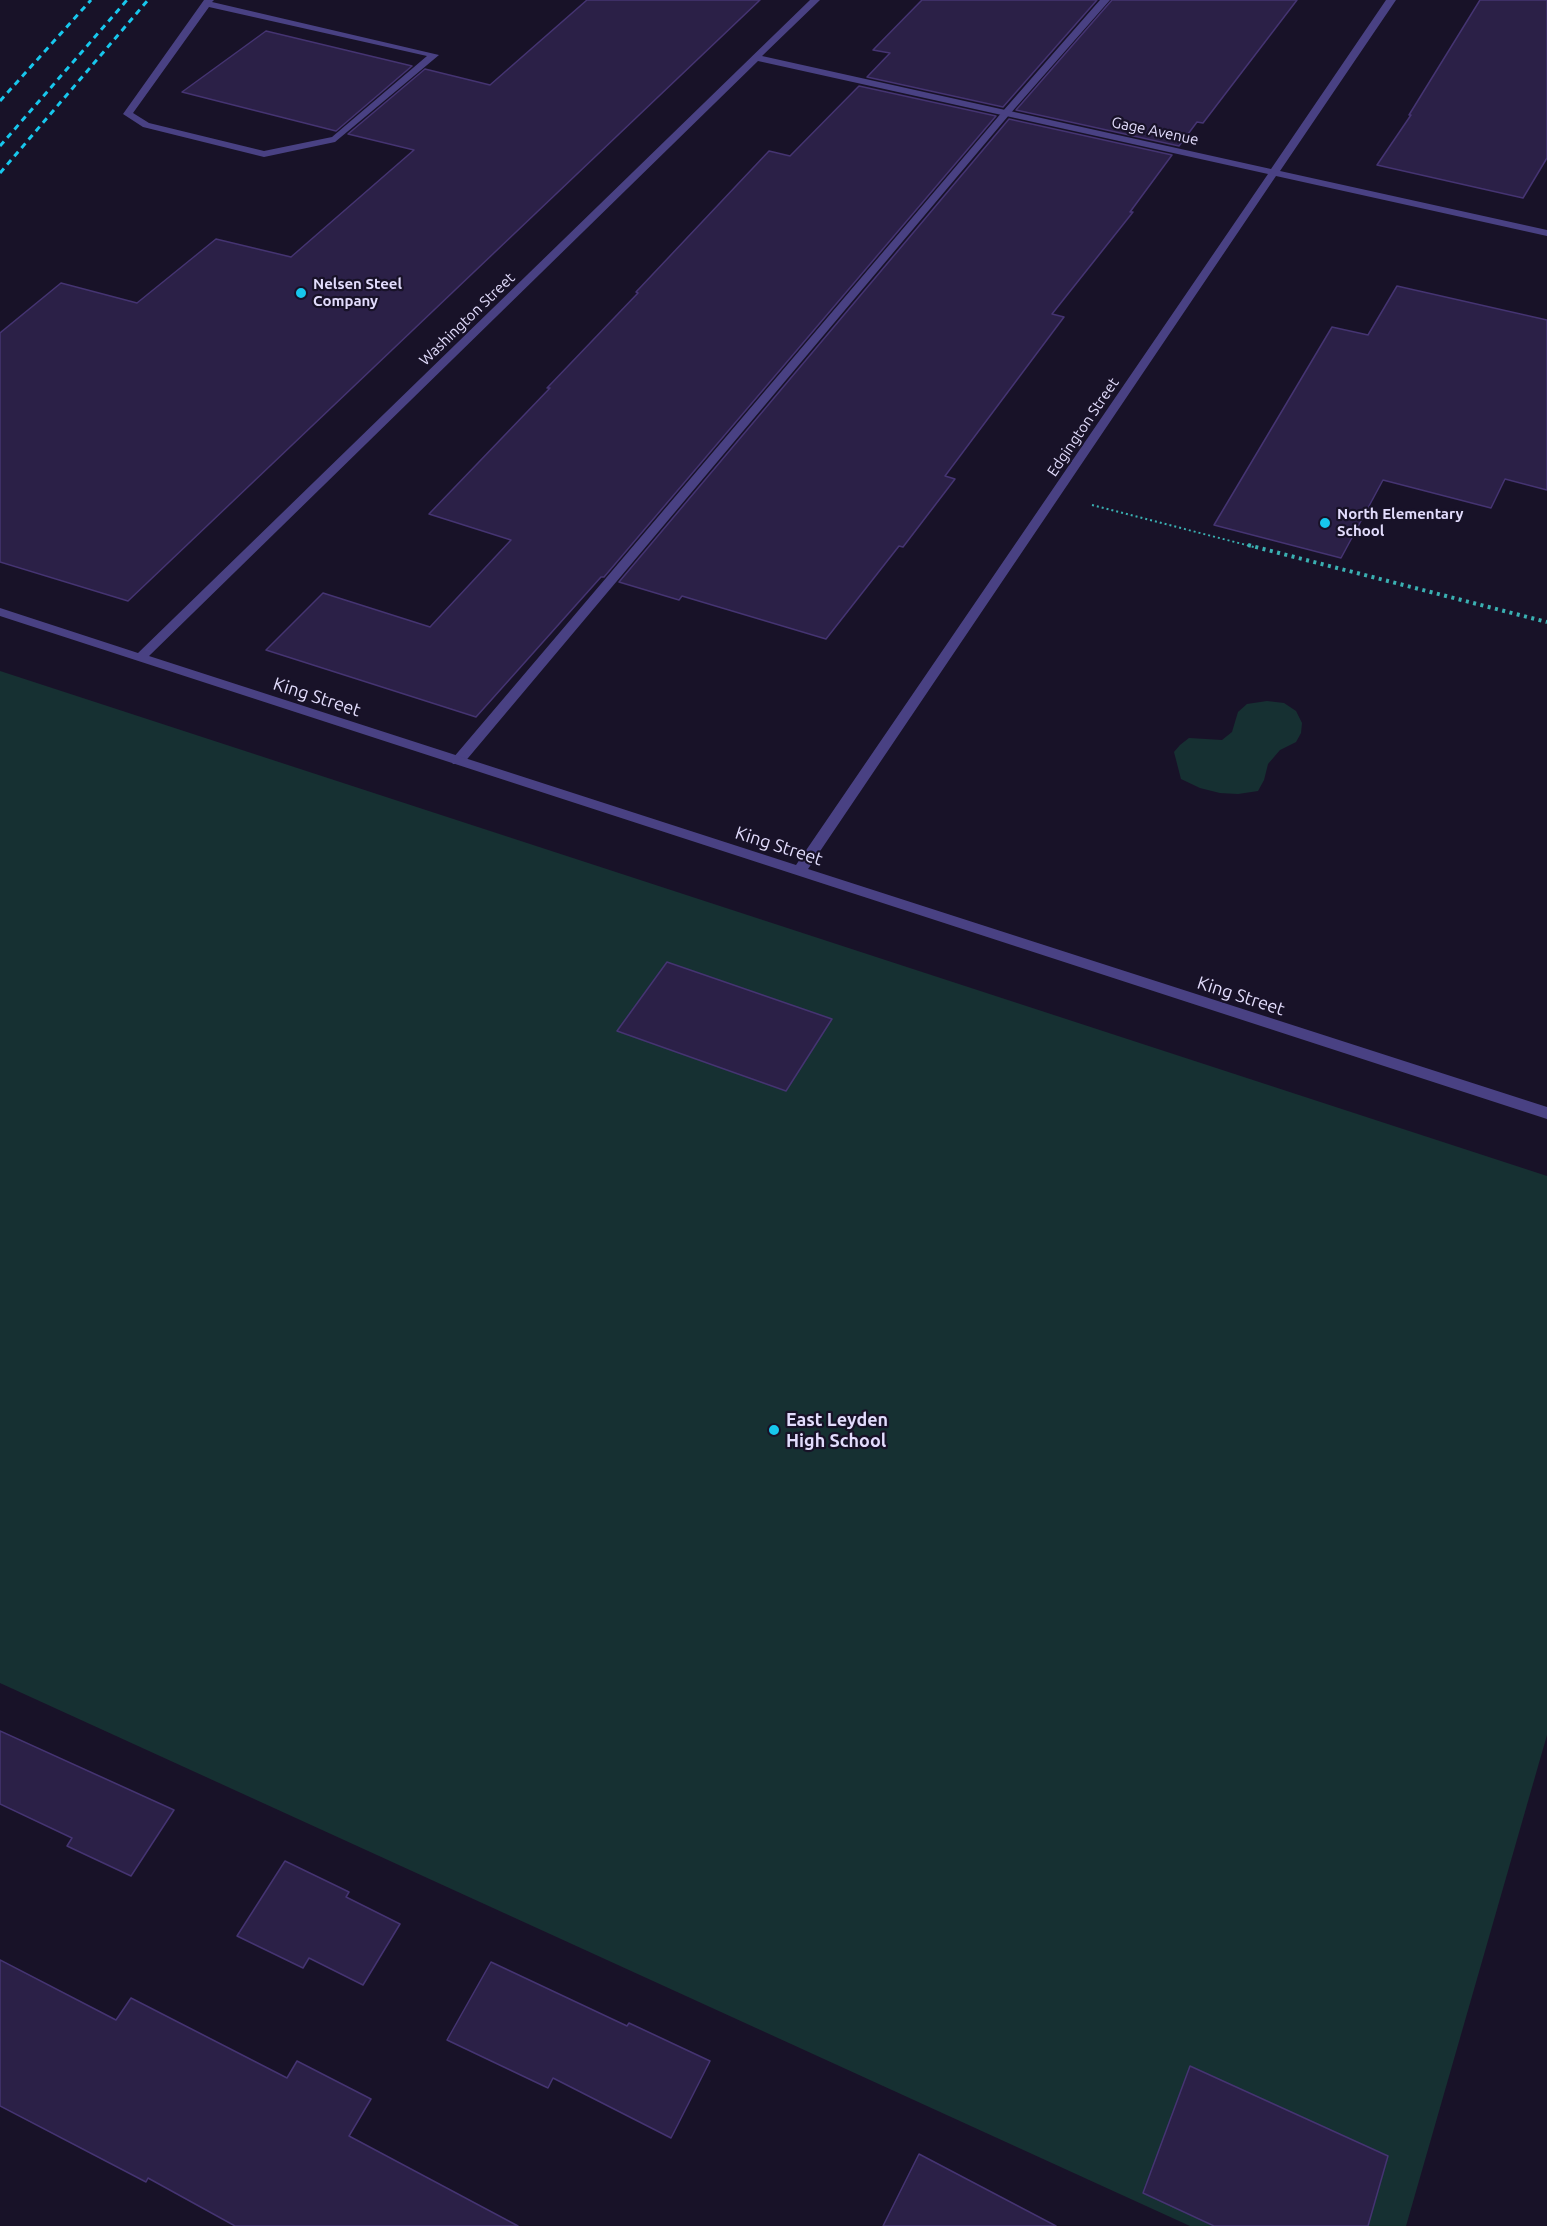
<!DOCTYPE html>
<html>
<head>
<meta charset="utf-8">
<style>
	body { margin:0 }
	canvas { display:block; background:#181228 }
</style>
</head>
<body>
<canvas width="1547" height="2226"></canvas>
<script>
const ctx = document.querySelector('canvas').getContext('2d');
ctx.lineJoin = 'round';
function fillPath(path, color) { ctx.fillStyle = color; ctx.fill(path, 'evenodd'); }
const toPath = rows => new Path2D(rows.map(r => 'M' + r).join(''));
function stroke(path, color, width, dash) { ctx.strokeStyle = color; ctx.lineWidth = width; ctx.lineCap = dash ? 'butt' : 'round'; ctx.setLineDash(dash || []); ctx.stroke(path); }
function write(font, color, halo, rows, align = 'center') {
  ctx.font = font + ' Ubuntu,sans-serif'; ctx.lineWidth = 4.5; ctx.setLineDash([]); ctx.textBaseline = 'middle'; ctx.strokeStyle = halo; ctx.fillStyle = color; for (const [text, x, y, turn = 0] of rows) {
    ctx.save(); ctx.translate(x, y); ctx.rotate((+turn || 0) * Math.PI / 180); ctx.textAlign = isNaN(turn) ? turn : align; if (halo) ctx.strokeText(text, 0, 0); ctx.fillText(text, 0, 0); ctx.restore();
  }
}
fillPath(toPath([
	[0,671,1547,1176,1547,1735,1406,2226,1190,2226,0,1683],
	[1267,701,1284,703,1296,711,1302,723,1301,733,1296,742,1280,750,1268,764,1264,780,1258,791,1238,794,1220,793,1200,788,1181,779,1174,752,1180,745,1189,738,1222,740,1232,732,1238,712,1247,704]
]), '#163032');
const building = toPath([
	[587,0,760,0,128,601,0,562,0,333,61,283,137,303,216,239,291,257,414,150,348,134,425,69,490,85,587,0],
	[922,0,1097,0,1003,107,867,77,890,53,873,50,922,0],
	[1112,0,1297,0,1203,123,1197,122,1179,146,1016,110,1112,0],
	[1480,0,1547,0,1547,158,1523,198,1377,165,1411,115,1409,115,1480,0],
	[266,31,412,66,336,131,182,92,266,31],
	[859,86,996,116,604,577,601,577,476,717,266,650,323,593,430,627,511,540,429,514,550,388,547,388,638,293,636,292,769,151,790,156,859,86],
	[1009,119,1172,155,1130,212,1133,212,1052,314,1064,317,945,476,955,479,903,547,899,546,826,639,682,596,679,600,619,582,1009,119],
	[1397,286,1547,320,1547,490,1505,479,1491,508,1383,480,1341,558,1214,525,1332,327,1368,335,1397,286],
	[667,962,832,1019,786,1091,617,1031,667,962],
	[0,1731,174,1810,131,1876,67,1846,72,1838,0,1804,0,1731],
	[285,1861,349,1892,346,1897,400,1924,363,1985,309,1958,303,1968,237,1936,285,1861],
	[0,1960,116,2020,131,1998,287,2078,297,2061,371,2099,349,2136,518,2226,235,2226,148,2178,146,2182,0,2106,0,1960],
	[491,1962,627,2026,629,2023,710,2061,671,2138,553,2078,548,2088,447,2040,491,1962],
	[1190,2066,1388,2156,1368,2226,1214,2226,1143,2193,1190,2066],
	[919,2154,1056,2226,883,2226,919,2154]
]);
fillPath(building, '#2b2047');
stroke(building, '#453472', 1.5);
stroke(toPath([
	[1092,505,1254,547]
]), '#3ab0b2', 2, [2, 3]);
stroke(toPath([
	[1248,545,1547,622]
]), '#3ab0b2', 4, [3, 4.5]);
fillPath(toPath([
	[204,0,214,0,212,2,439,55,335,142,264,157,143,127,123,114,204,0],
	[209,7,427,56,332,137,264,151,149,123,133,113,209,7],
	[1100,0,1110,0,1009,115,463,764,453,764,451,761,453,758,1003,111,1100,0]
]), '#494183');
fillPath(toPath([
	[810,0,820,0,762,56,1271,169,1386,0,1396,0,1280,171,1547,230,1547,236,1276,176,808,869,1547,1107,1547,1119,0,616,0,608,138,653,810,0],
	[758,61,1268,174,796,865,149,656,758,61]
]), '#494183');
stroke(toPath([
	[0,101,91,0],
	[0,146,127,0],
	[0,173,148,0]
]), '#17c7ed', 3, [6, 5]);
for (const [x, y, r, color] of [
	[301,293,6,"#17c7ed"],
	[1325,523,6,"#17c7ed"],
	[774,1430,6,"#17c7ed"]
]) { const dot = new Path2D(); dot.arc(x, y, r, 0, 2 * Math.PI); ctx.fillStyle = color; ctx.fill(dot); stroke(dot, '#181228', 2); }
write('15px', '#e2dcfc', '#181228', [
	["Gage Avenue",1155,131,12],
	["Washington Street",467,319,-44],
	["Edgington Street",1083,427,-56]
]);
write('bold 15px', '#e2dcfc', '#181228', [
	["Nelsen Steel",313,284],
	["Company",313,301],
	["North Elementary",1337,514],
	["School",1337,531]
], 'left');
write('18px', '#e2dcfc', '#181228', [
	["King Street",317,697,18],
	["King Street",779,846,18],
	["King Street",1241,996,18]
]);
write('bold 18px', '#e2dcfc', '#181228', [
	["East Leyden",786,1420],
	["High School",786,1441]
], 'left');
</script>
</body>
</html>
